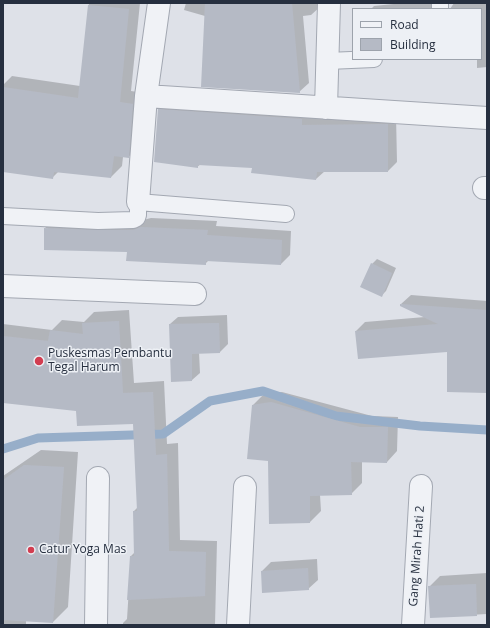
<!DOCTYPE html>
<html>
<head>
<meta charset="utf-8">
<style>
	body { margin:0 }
	#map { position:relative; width:490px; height:628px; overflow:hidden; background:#dee1e8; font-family:"Open Sans",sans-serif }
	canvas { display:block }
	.frame { position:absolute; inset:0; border:4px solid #262f3f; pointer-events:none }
	.legend { position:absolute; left:352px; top:8px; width:130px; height:52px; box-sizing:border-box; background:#edf0f5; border:1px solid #9da3ac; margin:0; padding:5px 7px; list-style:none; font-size:12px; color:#262f3f }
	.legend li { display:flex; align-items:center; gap:8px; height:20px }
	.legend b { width:20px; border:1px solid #9da3ac }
</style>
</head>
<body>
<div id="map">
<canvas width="490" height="628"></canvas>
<div class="frame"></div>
<ul class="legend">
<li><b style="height:5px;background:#f0f2f6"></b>Road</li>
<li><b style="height:11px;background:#b5bac5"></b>Building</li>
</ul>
</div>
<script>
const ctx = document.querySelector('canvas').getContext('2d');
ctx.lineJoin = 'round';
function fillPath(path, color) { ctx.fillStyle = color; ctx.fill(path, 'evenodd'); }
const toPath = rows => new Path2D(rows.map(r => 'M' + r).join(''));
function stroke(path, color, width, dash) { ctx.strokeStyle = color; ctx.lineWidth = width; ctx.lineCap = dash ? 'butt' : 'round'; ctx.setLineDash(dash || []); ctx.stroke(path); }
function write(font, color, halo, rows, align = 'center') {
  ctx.font = font + ' "Open Sans",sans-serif'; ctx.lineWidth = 3; ctx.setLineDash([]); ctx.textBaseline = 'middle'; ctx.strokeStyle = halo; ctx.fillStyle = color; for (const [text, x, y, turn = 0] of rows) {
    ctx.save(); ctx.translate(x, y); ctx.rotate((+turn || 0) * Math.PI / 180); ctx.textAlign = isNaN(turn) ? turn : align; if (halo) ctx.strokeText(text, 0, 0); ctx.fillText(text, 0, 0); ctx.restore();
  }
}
fillPath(toPath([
	[89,3,140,3,131,91,144,93,140,146,128,157,123,157,122,166,111,177,59,171,52,178,3,171,3,85,12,76,80,86],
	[186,3,321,3,321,6,311,15,303,16,309,83,299,92,205,16,184,10],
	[403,3,441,3,445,8,448,9,371,9,374,6],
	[454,3,487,3,487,67,477,68,477,59,481,59,481,9,450,9],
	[168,101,396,115,397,162,388,171,325,171,316,179,253,167,201,164,197,167,158,110],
	[151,218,217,221,216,226,291,231,290,255,281,264,209,260,205,264,128,251,45,228,55,219,143,220],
	[377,259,396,268,386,291,381,296,372,264],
	[411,295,487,301,487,392,448,351,356,331,365,322,425,317,401,304],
	[129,310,134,383,164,381,167,444,178,443,180,540,217,541,215,625,123,625,123,623,127,619,131,556,135,552,134,511,138,507,134,422,77,410,3,402,3,324,52,330,62,320,84,322,94,312],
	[227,315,228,344,220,352,199,352,200,373,192,380,170,324,178,317],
	[282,392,372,416,398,417,397,451,387,462,362,462,362,483,351,494,320,495,321,511,310,522,269,460,253,405,264,394],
	[41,450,78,452,68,607,53,622,26,620,26,625,3,625,3,476],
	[317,559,318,580,308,589,262,571,271,562],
	[487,573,487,614,431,617,429,587,440,576]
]), '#0003');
stroke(toPath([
	[3,449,38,438,163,434,210,401,263,391,336,416,420,426,487,430]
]), '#97aec9', 9);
fillPath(toPath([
	[205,3,292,3,300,93,201,87],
	[88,5,129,9,120,102,133,104,129,158,114,156,111,178,54,172,53,179,3,172,3,87,78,98],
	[158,109,302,119,302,125,388,124,388,172,317,172,316,180,251,173,252,168,198,165,198,168,154,162],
	[141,227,208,230,207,235,282,240,281,265,206,261,206,265,126,261,127,252,44,250,44,228,98,230,133,230],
	[371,263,392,273,382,297,360,287],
	[400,304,487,310,487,393,447,392,447,352,358,359,355,331,438,324,400,306],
	[119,321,123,393,153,392,156,455,167,454,169,551,206,552,205,596,127,600,130,556,134,556,133,511,137,511,133,424,77,426,76,411,3,403,3,336,48,341,50,330,83,334,82,323],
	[219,323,220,353,192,354,192,381,171,382,169,324],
	[271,402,360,427,388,427,387,463,351,462,352,495,310,496,310,523,269,524,268,461,247,459,252,405],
	[24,465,64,467,53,623,3,620,3,480],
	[308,568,309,590,262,593,261,571],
	[476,584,477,616,430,618,428,586]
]), '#b5bac5');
const lane = toPath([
	[440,3,440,9],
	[328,61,374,59],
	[3,216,98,221,133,220,137,218,138,215,138,202,286,214]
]);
const street = toPath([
	[146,96,487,118],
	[326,108,329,3],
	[484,188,487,188],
	[138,202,146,96,159,3],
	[3,286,195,294],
	[96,625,98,478],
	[238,625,245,487],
	[413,625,421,486]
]);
stroke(lane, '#a3a8b2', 18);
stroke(street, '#a3a8b2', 24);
stroke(lane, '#f0f2f6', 16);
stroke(street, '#f0f2f6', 22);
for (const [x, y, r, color] of [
	[39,361,5,"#d23d50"],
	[31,550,4,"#d23d50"]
]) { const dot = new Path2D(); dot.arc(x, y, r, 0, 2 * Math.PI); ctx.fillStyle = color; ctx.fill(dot); stroke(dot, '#edf0f5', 1.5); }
write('12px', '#262f3f', '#edf0f5', [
	["Puskesmas Pembantu",48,354],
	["Tegal Harum",48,368],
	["Catur Yoga Mas",39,550]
], 'left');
write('12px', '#262f3f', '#edf0f5', [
	["Gang Mirah Hati 2",417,556,-86]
]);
</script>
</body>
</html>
